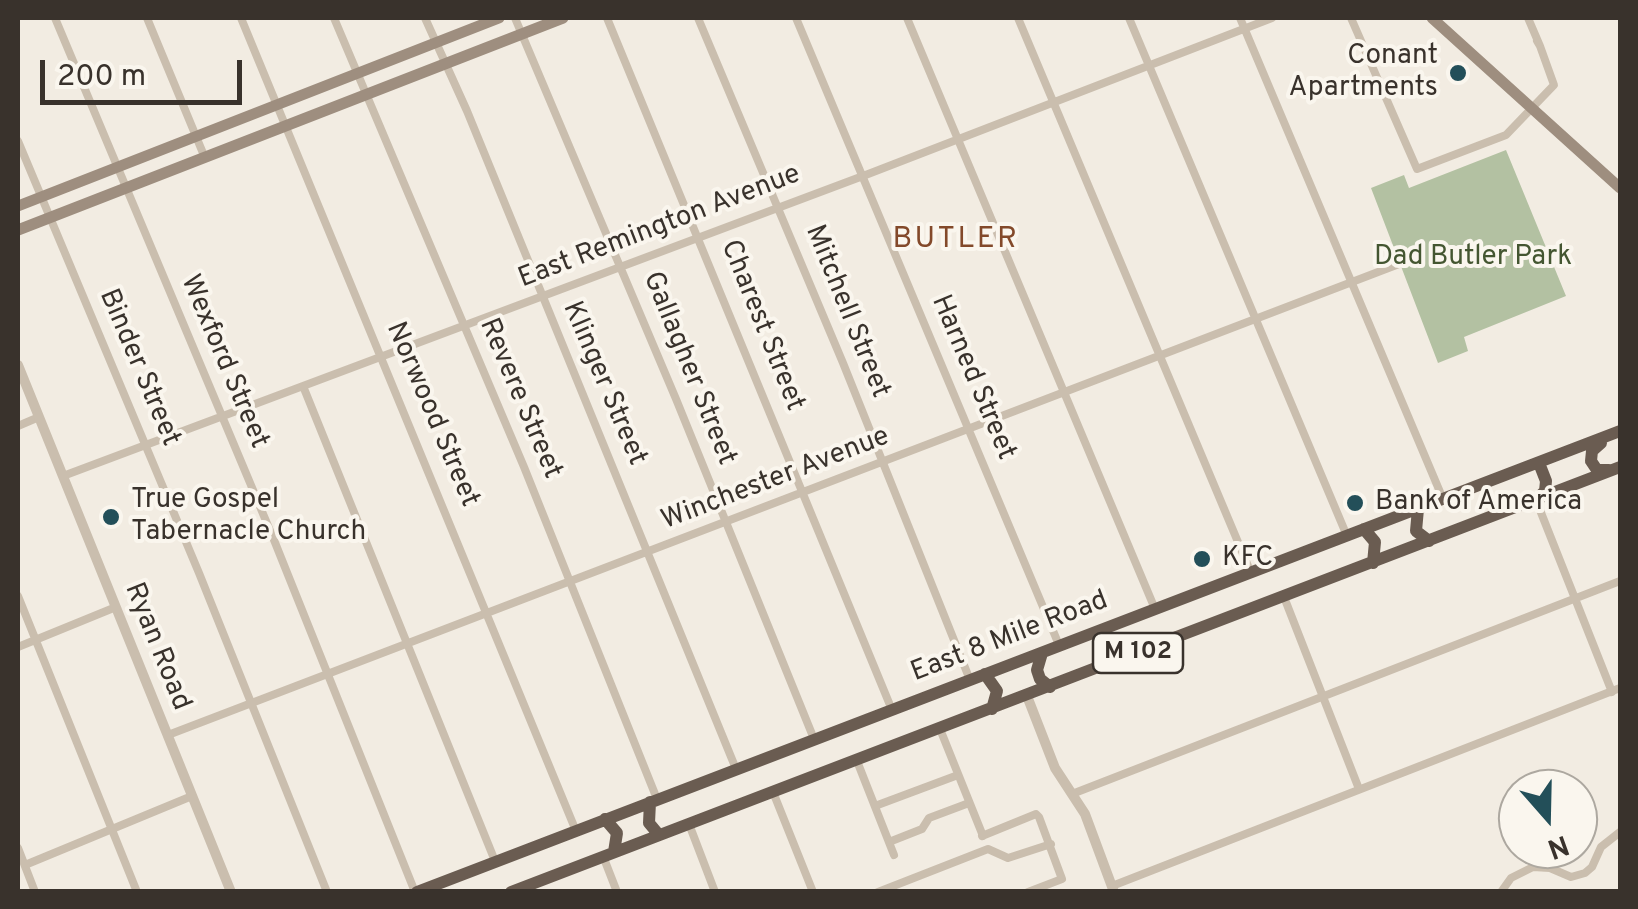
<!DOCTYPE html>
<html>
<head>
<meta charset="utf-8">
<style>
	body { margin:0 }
	#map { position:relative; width:1638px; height:909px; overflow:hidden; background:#f2ece2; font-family:Overpass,sans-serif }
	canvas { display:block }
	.frame { position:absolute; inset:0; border:20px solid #39322c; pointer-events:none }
	.north { position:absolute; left:1498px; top:769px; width:100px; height:100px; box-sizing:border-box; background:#faf6ee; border:2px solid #ada8a0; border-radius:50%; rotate:160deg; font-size:28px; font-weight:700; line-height:40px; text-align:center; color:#39322c }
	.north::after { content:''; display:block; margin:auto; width:35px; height:45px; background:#234f59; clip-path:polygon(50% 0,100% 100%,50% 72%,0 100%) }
	.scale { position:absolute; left:40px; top:60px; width:202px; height:45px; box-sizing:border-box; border:5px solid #39322c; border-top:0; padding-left:12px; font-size:30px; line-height:35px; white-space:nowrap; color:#39322c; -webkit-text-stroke:8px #faf6ee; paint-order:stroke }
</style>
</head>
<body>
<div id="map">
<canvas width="1638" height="909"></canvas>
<div class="frame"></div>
<div class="north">N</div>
<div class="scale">200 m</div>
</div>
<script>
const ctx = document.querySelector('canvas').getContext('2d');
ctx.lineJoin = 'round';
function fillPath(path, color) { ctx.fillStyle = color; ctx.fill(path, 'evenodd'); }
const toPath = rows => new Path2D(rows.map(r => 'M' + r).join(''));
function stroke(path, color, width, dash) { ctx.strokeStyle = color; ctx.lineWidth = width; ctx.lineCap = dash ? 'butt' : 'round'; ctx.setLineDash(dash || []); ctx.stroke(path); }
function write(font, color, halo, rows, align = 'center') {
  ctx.font = font + ' Overpass,sans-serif'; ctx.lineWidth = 8; ctx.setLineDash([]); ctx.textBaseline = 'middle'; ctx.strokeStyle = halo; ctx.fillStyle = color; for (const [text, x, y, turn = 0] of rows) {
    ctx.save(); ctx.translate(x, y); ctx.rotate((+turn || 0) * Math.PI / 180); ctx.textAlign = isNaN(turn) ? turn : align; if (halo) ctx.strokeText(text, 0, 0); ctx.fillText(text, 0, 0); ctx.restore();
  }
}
fillPath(toPath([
	[1506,150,1566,296,1464,337,1468,351,1438,363,1371,188,1404,175,1409,188]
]), '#b3c1a2');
stroke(toPath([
	[55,18,274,540,415,892],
	[147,18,205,158],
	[241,18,576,831],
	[334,18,524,467,657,799],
	[425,18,467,111,736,769],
	[515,18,676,399,814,739],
	[607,18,892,710],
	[698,18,843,363,970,680],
	[796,18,1059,645],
	[907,18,1155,609],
	[1018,18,1251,573],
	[1129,18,1347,536],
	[1240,18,1443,499],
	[1351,18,1417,169,1506,135,1554,85,1540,46],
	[1528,18,1540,46,1537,41],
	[18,141,199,573,327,892],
	[303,386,495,861],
	[18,426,39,417],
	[63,476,863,176,1272,18],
	[1536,500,1612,692],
	[18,596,137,892],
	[1284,597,1359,789],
	[18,647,116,607],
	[940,729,983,836],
	[168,735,1399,264],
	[857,761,894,855],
	[773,792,813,892],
	[1072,794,1620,581],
	[875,806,958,775],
	[689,824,715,892],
	[982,836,1036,814,1039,817,1062,879,1028,892],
	[889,842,922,829,929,818,969,803],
	[18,848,35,892],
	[603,856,617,892],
	[25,865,192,796],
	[1112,886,1620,688],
	[878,892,988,849,1008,858,1051,844],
	[1501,892,1511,878,1533,867,1550,868,1571,877,1585,873,1592,867,1601,847,1620,832]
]), '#cabeae', 8);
stroke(toPath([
	[18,365,231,892],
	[1027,696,1055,768,1085,814,1114,892]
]), '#cabeae', 10);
stroke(toPath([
	[1432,18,1620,188],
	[18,206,499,18],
	[18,230,563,18]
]), '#9e8e7f', 11);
stroke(toPath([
	[1601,443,1592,451,1591,461,1597,470,1609,470],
	[1538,498,1545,491,1546,481,1539,463],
	[1418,509,1416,531,1429,541],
	[1364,529,1375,542,1373,563],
	[1042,653,1037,670,1040,679,1050,687],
	[985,674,997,691,992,709],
	[650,802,649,823,659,835],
	[605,819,617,833,614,852],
	[417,892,1620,431],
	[511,892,1620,467]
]), '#6a5c51', 12);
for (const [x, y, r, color] of [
	[1458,73,10,"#234f59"],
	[1355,503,10,"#234f59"],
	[111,517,10,"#234f59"],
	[1202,559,10,"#234f59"]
]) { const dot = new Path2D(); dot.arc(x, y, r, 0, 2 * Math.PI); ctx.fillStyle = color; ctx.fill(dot); stroke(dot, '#faf6ee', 4); }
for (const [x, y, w] of [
	[1138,653,90]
]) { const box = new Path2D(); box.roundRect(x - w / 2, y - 20, w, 40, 8); ctx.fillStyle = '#faf6ee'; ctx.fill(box); stroke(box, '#39322c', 2.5); }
write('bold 25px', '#39322c', null, [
	["M 102",1138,653]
]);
write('28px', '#39322c', '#faf6ee', [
	["Conant",1438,57,"right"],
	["Apartments",1438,89,"right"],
	["True Gospel",131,501],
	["Tabernacle Church",131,533],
	["Bank of America",1375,503],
	["KFC",1222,559]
], 'left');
write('28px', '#39322c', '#faf6ee', [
	["East Remington Avenue",660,228,-21],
	["Mitchell Street",846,312,68],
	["Charest Street",761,326,68],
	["Wexford Street",223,362,67],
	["Binder Street",138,368,67],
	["Gallagher Street",688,369,68],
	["Harned Street",972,378,67],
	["Klinger Street",603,384,67],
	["Revere Street",519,399,67],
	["Norwood Street",431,415,67],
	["Winchester Avenue",776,480,-21],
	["East 8 Mile Road",1010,638,-21],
	["Ryan Road",156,647,68]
]);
write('28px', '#445631', '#faf6ee', [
	["Dad Butler Park",1473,258]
]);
ctx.letterSpacing = '2.5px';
write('30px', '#83492a', '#faf6ee', [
	["BUTLER",956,241]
]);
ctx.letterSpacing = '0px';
</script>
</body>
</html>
